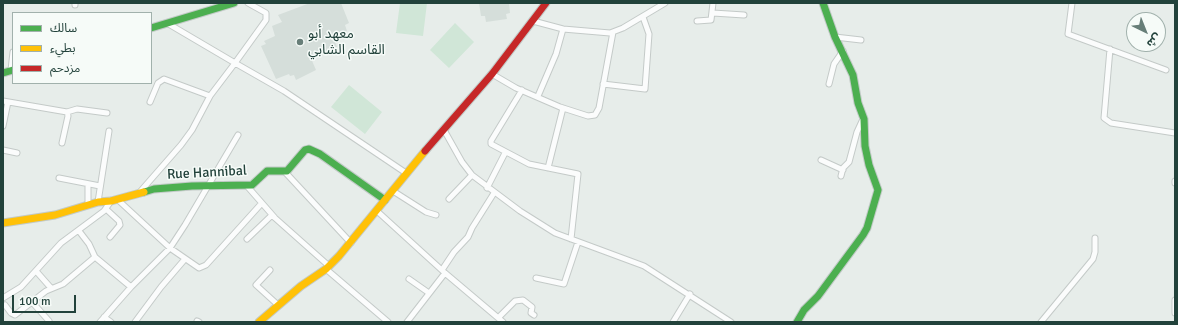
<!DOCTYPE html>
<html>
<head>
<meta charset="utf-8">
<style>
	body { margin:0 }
	#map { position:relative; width:1178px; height:325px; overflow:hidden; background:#e7edea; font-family:Signika,"Noto Sans Arabic",sans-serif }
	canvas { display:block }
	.frame { position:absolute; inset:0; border:4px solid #22423b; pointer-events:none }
	.legend { position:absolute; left:12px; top:12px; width:140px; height:72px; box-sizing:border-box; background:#f6fbf8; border:1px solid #a1b1ac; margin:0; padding:5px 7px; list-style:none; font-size:12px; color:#22423b }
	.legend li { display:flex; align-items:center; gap:8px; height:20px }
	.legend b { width:20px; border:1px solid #a1b1ac }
	.north { position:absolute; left:1126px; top:12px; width:40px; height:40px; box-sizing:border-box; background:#f6fbf8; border:1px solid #a1b1ac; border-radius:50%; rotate:137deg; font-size:11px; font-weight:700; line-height:16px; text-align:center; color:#22423b }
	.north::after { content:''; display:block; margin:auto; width:14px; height:18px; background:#677e78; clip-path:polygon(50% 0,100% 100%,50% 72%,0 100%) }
	.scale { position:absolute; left:12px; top:295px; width:64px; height:18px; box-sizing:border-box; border:2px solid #22423b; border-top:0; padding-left:5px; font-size:12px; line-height:14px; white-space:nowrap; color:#22423b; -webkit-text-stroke:3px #f6fbf8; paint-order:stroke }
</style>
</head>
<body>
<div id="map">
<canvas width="1178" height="325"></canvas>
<div class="frame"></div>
<ul class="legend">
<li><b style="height:5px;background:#4caf50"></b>سالك</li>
<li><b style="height:5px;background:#ffc107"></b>بطيء</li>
<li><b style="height:5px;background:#c62828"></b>مزدحم</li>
</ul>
<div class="north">ش</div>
<div class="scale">100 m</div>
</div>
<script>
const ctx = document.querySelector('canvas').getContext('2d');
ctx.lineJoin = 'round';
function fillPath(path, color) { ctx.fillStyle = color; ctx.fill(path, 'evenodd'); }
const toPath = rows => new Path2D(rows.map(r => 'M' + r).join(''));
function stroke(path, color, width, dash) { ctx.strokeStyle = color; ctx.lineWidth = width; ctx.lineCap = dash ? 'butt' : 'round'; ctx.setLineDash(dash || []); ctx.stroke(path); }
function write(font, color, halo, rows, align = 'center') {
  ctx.font = font + ' Signika,"Noto Sans Arabic",sans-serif'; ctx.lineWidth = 3; ctx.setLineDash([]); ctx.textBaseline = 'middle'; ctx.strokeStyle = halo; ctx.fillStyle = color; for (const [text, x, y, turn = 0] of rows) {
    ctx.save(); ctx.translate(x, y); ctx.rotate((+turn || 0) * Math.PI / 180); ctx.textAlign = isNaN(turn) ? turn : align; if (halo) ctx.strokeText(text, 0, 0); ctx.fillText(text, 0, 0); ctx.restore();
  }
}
fillPath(toPath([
	[310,3,341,3,349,23,345,25,347,31,333,37,337,47,310,56,316,70,296,80,294,75,290,76,289,74,276,79,261,46,266,44,264,41,275,36,272,26,282,22,278,15],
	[479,3,509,3,510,13,506,14,507,19,486,22,485,16,481,16]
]), '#d5deda');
fillPath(toPath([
	[400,3,427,3,423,36,396,33],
	[455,23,474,42,449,68,430,50],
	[349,85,382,112,365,134,331,107]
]), '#d0e6d7');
const street = toPath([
	[248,3,266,13,266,20,235,63,284,91,406,173],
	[1072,3,1068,34,1166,70],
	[75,5,75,3],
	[713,13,744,15],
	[533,21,563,29,610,33,623,28,665,3],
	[697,21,711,20,713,3],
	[835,37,861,40],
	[1110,49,1104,118,1111,123,1175,133],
	[11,70,13,52],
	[492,74,516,88,560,107,588,116,595,115,599,108,613,32],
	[603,84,645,89,649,34,643,17],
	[829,84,834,64,843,51],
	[522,90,491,141,491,144,529,164,578,174,571,239],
	[538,96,556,54,563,29],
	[3,101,67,112,77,109,107,113],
	[150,102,158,83,164,79,210,96],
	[3,126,8,102],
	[444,130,462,162,472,175,520,211,555,233,644,266,731,322],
	[62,143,68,116,67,112],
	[3,150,17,153],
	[821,160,843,170],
	[548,168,563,108],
	[285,172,351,243],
	[841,176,843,168,849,162,857,132,863,119],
	[59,178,100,186],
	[1175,181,1175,183],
	[247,186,275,218,329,266],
	[487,188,505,153],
	[393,191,426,212,436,215],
	[139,193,181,145,192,130,210,96,235,63,167,23],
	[117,199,170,248,199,268,206,265,261,204],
	[449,199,472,175],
	[98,202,109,131],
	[88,205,88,184],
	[106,209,119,221,120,225,110,237],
	[377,211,445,273,503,322],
	[79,231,89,244,95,257,131,287],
	[247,239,272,215],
	[326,269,388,322],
	[270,270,256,285,278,305],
	[442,270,454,252,468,237,472,228,494,193],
	[36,271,51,288],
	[536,278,564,284,578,242],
	[409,279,429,293],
	[3,298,21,287,61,243,104,211,111,201],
	[1175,300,1175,313],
	[32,302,49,321],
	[5,305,11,313,15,315,46,291,63,284,95,257],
	[104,317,111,322],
	[499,317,515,301,523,300,532,307,531,313,534,315],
	[197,321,199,322],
	[100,322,131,287,170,248,185,225,238,135],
	[135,322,161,287,185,259],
	[407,322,445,273],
	[673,322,690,294],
	[1041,322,1093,259,1095,252,1095,238]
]);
const fast = toPath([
	[151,28,234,3],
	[3,73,13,70],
	[144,192,154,189,192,186,252,185,267,171,287,171,305,150,309,149,320,154,385,200],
	[797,322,804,310,818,296,863,235,867,228,878,190,869,165,865,146,864,119,858,103,853,75,835,37,823,3]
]);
const slow = toPath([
	[3,223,55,215,98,202,111,201,144,192],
	[259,322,301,286,326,269,339,256,425,151]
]);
const jam = toPath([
	[425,151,492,74,546,3]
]);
stroke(street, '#c4cac8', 7);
stroke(fast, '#c2cac7', 9);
stroke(slow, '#c2cac7', 9);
stroke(jam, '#c2cac7', 9);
stroke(street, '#fbfcfc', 5);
stroke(fast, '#4caf50', 7);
stroke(slow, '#ffc107', 7);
stroke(jam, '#c62828', 7);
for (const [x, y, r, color] of [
	[300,42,4,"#677e78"]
]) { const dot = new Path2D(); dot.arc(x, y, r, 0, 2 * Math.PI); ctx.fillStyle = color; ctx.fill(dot); stroke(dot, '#f6fbf8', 1.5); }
write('14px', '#22423b', '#f6fbf8', [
	["معهد أبو",308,34],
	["القاسم الشابي",308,50]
], 'left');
write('14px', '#22423b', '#f6fbf8', [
	["Rue Hannibal",207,173,-3]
]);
</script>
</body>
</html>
